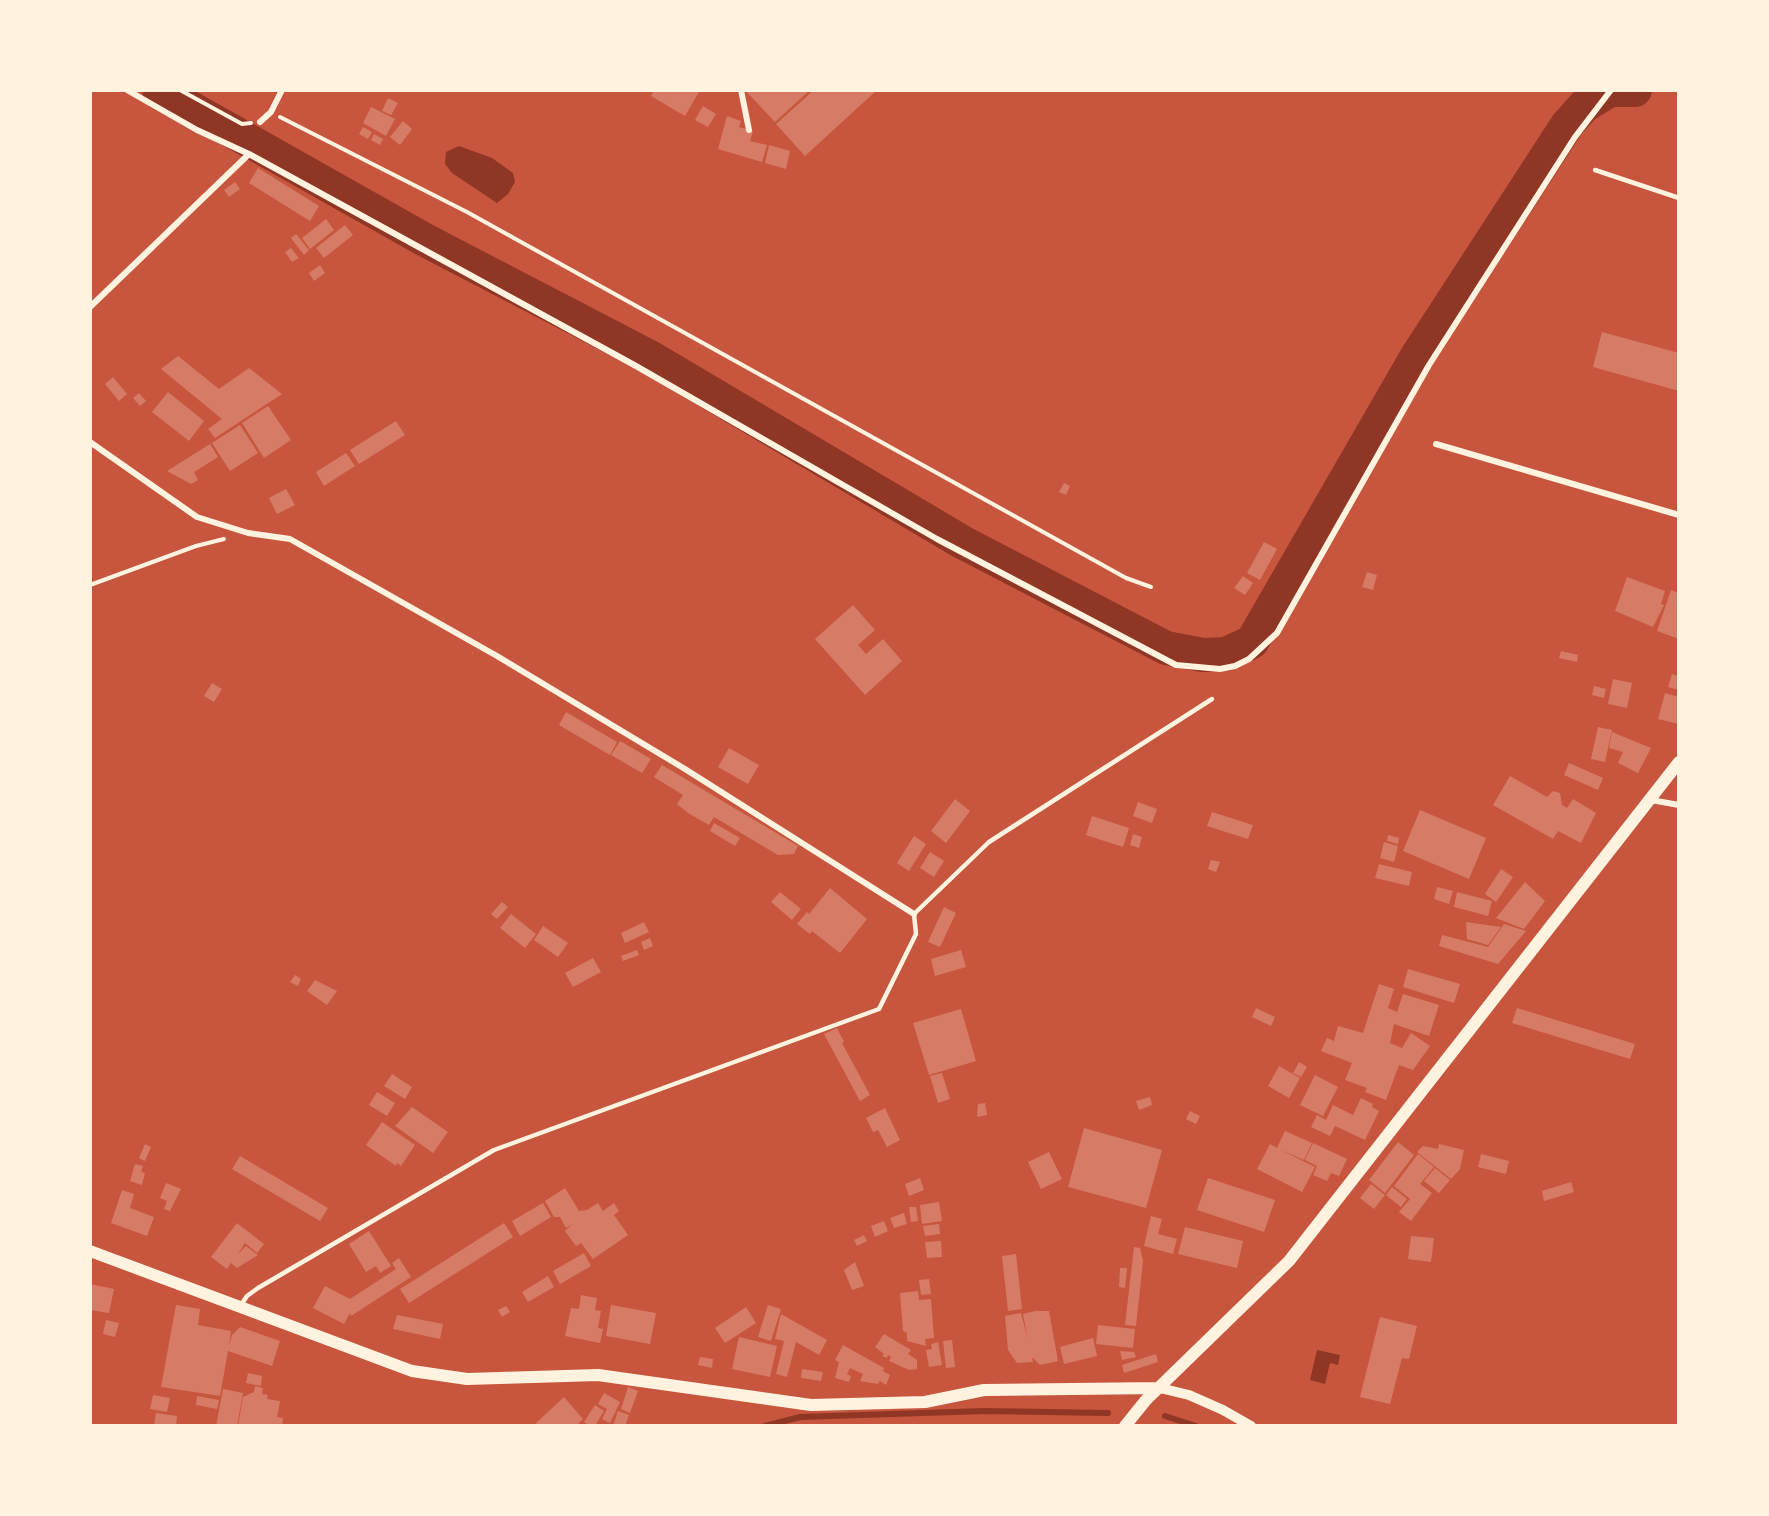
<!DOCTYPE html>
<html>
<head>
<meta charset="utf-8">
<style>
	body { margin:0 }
	#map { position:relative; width:1769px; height:1516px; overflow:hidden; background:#c8553d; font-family:"Space Grotesk",sans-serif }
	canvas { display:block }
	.frame { position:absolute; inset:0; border:92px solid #fff3e0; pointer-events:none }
</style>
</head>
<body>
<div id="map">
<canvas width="1769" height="1516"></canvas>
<div class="frame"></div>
</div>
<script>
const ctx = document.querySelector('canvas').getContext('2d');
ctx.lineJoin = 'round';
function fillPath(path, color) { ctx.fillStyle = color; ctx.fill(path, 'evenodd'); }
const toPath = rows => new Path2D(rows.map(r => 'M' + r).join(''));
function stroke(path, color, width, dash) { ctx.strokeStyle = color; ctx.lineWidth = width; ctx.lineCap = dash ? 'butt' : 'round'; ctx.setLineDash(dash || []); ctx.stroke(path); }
fillPath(toPath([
	[459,146,492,158,513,173,515,182,508,194,497,203,452,173,445,164,446,152],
	[1317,1350,1340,1355,1338,1365,1330,1363,1325,1384,1310,1380]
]), '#8f3625');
stroke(toPath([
	[1165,1416,1196,1426],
	[765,1426,800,1417,984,1411,1108,1413]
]), '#8f3625', 6);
stroke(toPath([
	[159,90,425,240,648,356,962,542,1166,648,1203,655,1226,654,1252,642,1417,356,1567,125,1584,106,1610,90,1635,90]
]), '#8f3625', 34);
fillPath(toPath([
	[654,90,700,90,685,116,651,96],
	[745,90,810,90,775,122],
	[814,90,877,90,805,156,776,124],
	[388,98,398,103,391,115,382,111],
	[703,106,716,114,708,127,695,120],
	[371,107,395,119,386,136,363,123],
	[727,116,741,121,739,127,753,131,750,141,767,145,762,162,718,149],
	[403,121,412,129,400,145,390,137],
	[363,127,372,132,368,139,359,134],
	[374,134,383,139,380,145,371,140],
	[769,145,790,151,786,169,765,163],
	[258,168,319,206,310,221,249,183],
	[235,182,240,189,229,197,224,190],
	[326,219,334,230,310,249,302,238],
	[345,225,353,235,324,258,316,248],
	[296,234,309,250,304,255,291,238],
	[291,248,299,258,292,262,285,252],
	[320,265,325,273,314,281,309,273],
	[1602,332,1679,353,1679,391,1593,367],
	[178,356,219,389,249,368,282,394,215,438,208,429,222,419,161,369],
	[113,377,127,394,119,401,105,384],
	[168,392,204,421,189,441,152,412],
	[139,393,146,401,140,406,133,398],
	[268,406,291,440,264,458,242,423],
	[396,421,405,435,359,464,350,450],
	[240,425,258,453,230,471,212,443],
	[210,444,218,457,194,472,198,480,191,484,167,471],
	[346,453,355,466,324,486,316,472],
	[1064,483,1070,486,1066,495,1059,492],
	[286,489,295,505,277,514,269,498],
	[1264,542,1277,549,1260,580,1247,573],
	[1367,572,1377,575,1373,590,1362,587],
	[1243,576,1253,583,1245,595,1234,588],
	[1627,577,1665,591,1661,604,1664,605,1653,627,1615,611],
	[1671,590,1679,593,1679,639,1657,631],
	[853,605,875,630,858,645,866,654,883,639,902,661,865,695,815,639],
	[1561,651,1578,655,1577,662,1559,658],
	[1672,674,1679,676,1679,690,1668,687],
	[1613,679,1632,683,1627,708,1608,704],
	[212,683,222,689,214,702,204,696],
	[1594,686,1606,689,1604,698,1592,695],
	[1665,693,1679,697,1679,724,1658,719],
	[566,712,617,742,610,755,559,725],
	[1598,727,1612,730,1605,762,1591,759],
	[1612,732,1651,748,1638,773,1618,763,1623,752,1609,748],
	[620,741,651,759,642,773,611,755],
	[729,748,759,765,748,784,718,767],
	[1569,763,1603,778,1598,790,1564,775],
	[662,765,798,846,794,854,778,855,714,817,709,825,688,813,677,804,683,795,654,777],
	[1510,776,1547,797,1553,791,1560,793,1562,805,1567,808,1573,799,1596,813,1581,843,1558,831,1553,839,1493,805],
	[955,799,970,811,946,843,931,831],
	[1138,802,1157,809,1152,823,1133,816],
	[1420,810,1486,838,1469,879,1403,851],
	[1212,812,1253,825,1248,839,1207,826],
	[1092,816,1129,828,1123,847,1086,835],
	[714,823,740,838,735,846,710,831],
	[1133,834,1142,837,1139,848,1130,845],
	[1388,835,1399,838,1398,844,1387,841],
	[914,836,926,844,909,871,897,863],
	[1384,842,1398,846,1394,862,1380,858],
	[930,852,944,861,934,877,920,868],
	[1211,860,1220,862,1216,872,1208,869],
	[1379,864,1412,872,1409,886,1375,878],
	[1501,869,1513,877,1496,902,1485,894],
	[1525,882,1545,901,1524,929,1496,918],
	[1437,887,1453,891,1449,904,1434,899],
	[830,888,867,919,840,953,812,931,810,934,797,924,807,912,809,914],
	[780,892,801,909,792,920,771,902],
	[1457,892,1492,901,1488,916,1454,907],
	[502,902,508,907,497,919,491,914],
	[944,907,956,913,940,947,928,942],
	[511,914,536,934,525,948,500,928],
	[644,922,649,932,625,943,621,933],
	[1466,922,1501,927,1488,945,1467,939],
	[1504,924,1526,931,1498,964,1439,946,1442,935,1488,947],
	[543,926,568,943,558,957,534,940],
	[650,938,653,946,644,950,641,942],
	[637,950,639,955,623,961,621,956],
	[961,950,966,967,935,976,931,959],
	[593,958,601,972,573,987,565,973],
	[1408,969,1460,984,1454,1003,1403,987],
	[295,975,301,979,298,986,290,982],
	[315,980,337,991,327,1005,307,991],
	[1379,984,1394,989,1388,1008,1397,1012,1403,994,1439,1005,1429,1036,1394,1024,1390,1043,1402,1048,1411,1033,1430,1046,1413,1070,1399,1065,1386,1100,1365,1092,1367,1088,1345,1080,1352,1063,1321,1051,1327,1038,1334,1041,1338,1026,1363,1033],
	[1256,1008,1275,1017,1271,1026,1252,1017],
	[1517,1008,1635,1044,1630,1059,1512,1023],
	[961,1009,976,1061,929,1075,913,1023],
	[837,1028,844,1042,842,1043,870,1095,860,1101,824,1034],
	[1299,1062,1307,1067,1301,1077,1293,1073],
	[1279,1066,1300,1078,1289,1098,1268,1086],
	[942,1073,950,1099,938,1103,930,1076],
	[392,1074,412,1087,405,1099,384,1086],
	[1315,1075,1338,1087,1323,1116,1300,1105],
	[377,1092,395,1103,387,1116,369,1105],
	[1150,1097,1152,1105,1139,1110,1136,1101],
	[1361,1098,1373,1104,1372,1107,1379,1111,1365,1140,1335,1126,1330,1136,1311,1127,1317,1115,1326,1120,1333,1105,1353,1115],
	[985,1103,987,1115,977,1117,978,1104],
	[412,1107,448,1132,433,1153,395,1126],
	[885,1108,900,1140,887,1147,878,1130,873,1132,866,1118],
	[1190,1111,1200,1116,1196,1124,1186,1119],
	[382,1122,415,1145,401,1166,397,1163,396,1166,366,1145],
	[1084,1128,1162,1150,1146,1208,1068,1187],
	[1285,1131,1312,1143,1304,1160,1279,1149,1315,1167,1302,1192,1257,1169,1270,1144,1277,1148],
	[1398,1142,1414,1155,1385,1193,1369,1180],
	[1313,1143,1347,1159,1339,1176,1331,1173,1327,1181,1313,1175,1317,1166,1305,1160],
	[145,1144,151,1147,145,1161,139,1158],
	[1439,1144,1464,1150,1460,1169,1451,1179,1417,1152,1423,1146,1438,1149],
	[1049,1152,1062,1179,1041,1189,1028,1162],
	[1418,1154,1434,1167,1420,1184,1432,1193,1411,1221,1399,1212,1410,1199,1394,1186],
	[1481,1154,1509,1161,1506,1174,1478,1167],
	[240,1156,328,1208,320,1221,232,1169],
	[135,1164,143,1166,141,1172,145,1173,142,1185,130,1181],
	[1435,1168,1450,1180,1439,1193,1424,1181],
	[920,1178,924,1190,909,1196,905,1184],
	[1208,1178,1275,1200,1264,1232,1197,1210],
	[1571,1182,1574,1192,1544,1201,1542,1191],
	[166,1183,181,1189,170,1211,164,1209,167,1201,160,1198],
	[1371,1184,1385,1195,1374,1209,1360,1198],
	[1392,1187,1407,1199,1401,1207,1386,1195],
	[565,1188,579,1211,587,1210,598,1203,603,1211,614,1203,619,1211,614,1215,628,1235,593,1259,581,1243,576,1246,565,1231,572,1224,566,1228,560,1217,554,1217,545,1201],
	[122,1190,134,1194,130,1208,154,1217,147,1236,111,1223],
	[939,1202,942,1221,922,1224,920,1205],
	[543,1203,551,1217,520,1236,512,1221],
	[909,1207,916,1207,918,1221,911,1222],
	[904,1213,907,1224,894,1228,890,1218],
	[1151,1216,1162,1219,1158,1234,1177,1239,1173,1254,1144,1246],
	[884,1221,888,1231,875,1237,871,1226],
	[237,1223,264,1244,257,1253,245,1243,238,1254,246,1246,258,1255,237,1268,231,1263,227,1269,211,1257],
	[504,1223,513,1237,409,1303,400,1289],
	[939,1224,940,1234,925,1236,923,1226],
	[1185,1227,1243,1241,1237,1268,1178,1254],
	[369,1231,391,1266,380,1273,376,1266,366,1272,349,1244],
	[864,1235,867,1241,857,1246,854,1240],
	[1411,1236,1434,1238,1431,1262,1408,1259],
	[941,1241,942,1257,927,1258,925,1242],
	[1134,1247,1140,1248,1143,1261,1136,1326,1125,1325],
	[584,1253,591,1266,560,1284,553,1271],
	[1016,1254,1022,1309,1008,1311,1002,1256],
	[399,1258,411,1277,351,1316,350,1313,344,1324,313,1308,325,1286,350,1299,396,1269,392,1263],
	[855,1262,864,1286,852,1290,844,1270],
	[1120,1268,1127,1268,1125,1288,1119,1287],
	[548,1276,554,1287,528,1302,522,1292],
	[929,1279,931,1294,921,1295,919,1280],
	[90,1284,114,1289,109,1313,90,1310],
	[918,1291,919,1300,931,1299,934,1338,925,1339,926,1346,907,1341,907,1333,903,1331,900,1293],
	[581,1295,597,1298,595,1310,601,1311,598,1328,603,1329,600,1343,565,1336,571,1308,579,1309],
	[176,1305,200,1309,198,1325,231,1331,229,1345,232,1335,240,1327,280,1341,272,1366,228,1351,220,1396,161,1387],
	[611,1305,656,1313,650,1344,606,1336],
	[768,1305,781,1309,771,1341,758,1337],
	[506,1306,510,1312,502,1317,498,1310],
	[746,1307,756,1323,725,1343,715,1328],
	[1035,1311,1049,1311,1058,1361,1040,1365,1032,1357,1033,1362,1017,1363,1008,1350,1005,1316,1021,1313,1028,1340,1023,1314],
	[781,1314,827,1340,819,1355,796,1342,787,1377,776,1374,784,1341,775,1339],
	[397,1315,443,1324,440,1339,393,1329],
	[1380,1317,1417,1326,1409,1359,1402,1358,1390,1404,1360,1397],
	[106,1320,119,1323,115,1337,103,1334],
	[1098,1325,1135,1329,1133,1348,1096,1344],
	[884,1334,911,1350,908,1354,917,1360,917,1369,909,1370,889,1361,891,1357,888,1355,887,1358,882,1356,884,1354,875,1347],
	[739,1337,777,1346,770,1377,732,1369],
	[1093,1338,1097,1356,1064,1364,1060,1347],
	[952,1340,955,1367,946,1368,943,1341],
	[938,1342,942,1365,929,1367,926,1350,932,1349,931,1344],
	[843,1345,884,1368,883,1371,890,1375,886,1385,880,1381,878,1384,860,1381,863,1374,850,1368,847,1374,851,1376,849,1382,835,1378,839,1362,835,1360],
	[1120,1351,1134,1352,1136,1357,1122,1360],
	[1156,1354,1158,1362,1124,1373,1122,1365],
	[700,1357,713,1359,712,1368,698,1365],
	[802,1369,823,1372,821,1381,801,1378],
	[248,1373,262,1376,261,1386,246,1383],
	[255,1386,263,1388,262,1394,268,1395,267,1399,280,1401,277,1417,283,1418,282,1426,238,1426,243,1397,254,1392],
	[628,1387,638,1391,630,1413,621,1409],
	[223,1389,243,1393,237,1426,216,1426],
	[604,1393,620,1402,610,1423,602,1419,607,1409,598,1404],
	[153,1395,170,1398,167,1412,150,1409],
	[197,1396,219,1400,217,1409,196,1405],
	[564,1397,583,1419,576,1426,538,1426,536,1423],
	[595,1405,604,1411,595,1426,590,1426,584,1422],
	[618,1411,629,1415,625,1426,613,1426],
	[156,1413,177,1416,176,1426,154,1426]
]), '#d67c66');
stroke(toPath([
	[180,90,242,124,251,123],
	[280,117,467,212,1126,578,1151,587],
	[90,585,196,546,224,539]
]), '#fff3e0', 4);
stroke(toPath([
	[1595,170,1679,198],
	[241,1305,247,1296,258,1288,494,1150,879,1009,916,934,914,914,989,842,1212,699]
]), '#fff3e0', 4.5);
stroke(toPath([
	[127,90,197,130,249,154,636,366,937,539,1176,665,1220,669,1235,666,1249,659,1277,633,1429,365,1575,137,1611,90],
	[741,90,749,130],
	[260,122,271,112,282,90],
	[90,307,249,154],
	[90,442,197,517,248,533,290,539,497,656,685,769,914,914],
	[1436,444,1679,515],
	[1651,800,1679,805]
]), '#fff3e0', 6);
stroke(toPath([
	[1160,1388,1189,1395,1223,1410,1251,1426]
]), '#fff3e0', 10);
stroke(toPath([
	[90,1251,412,1371,467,1379,598,1375,811,1405,925,1402,984,1390,1160,1388],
	[1125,1426,1146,1400,1289,1261,1679,762]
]), '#fff3e0', 12);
</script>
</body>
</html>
